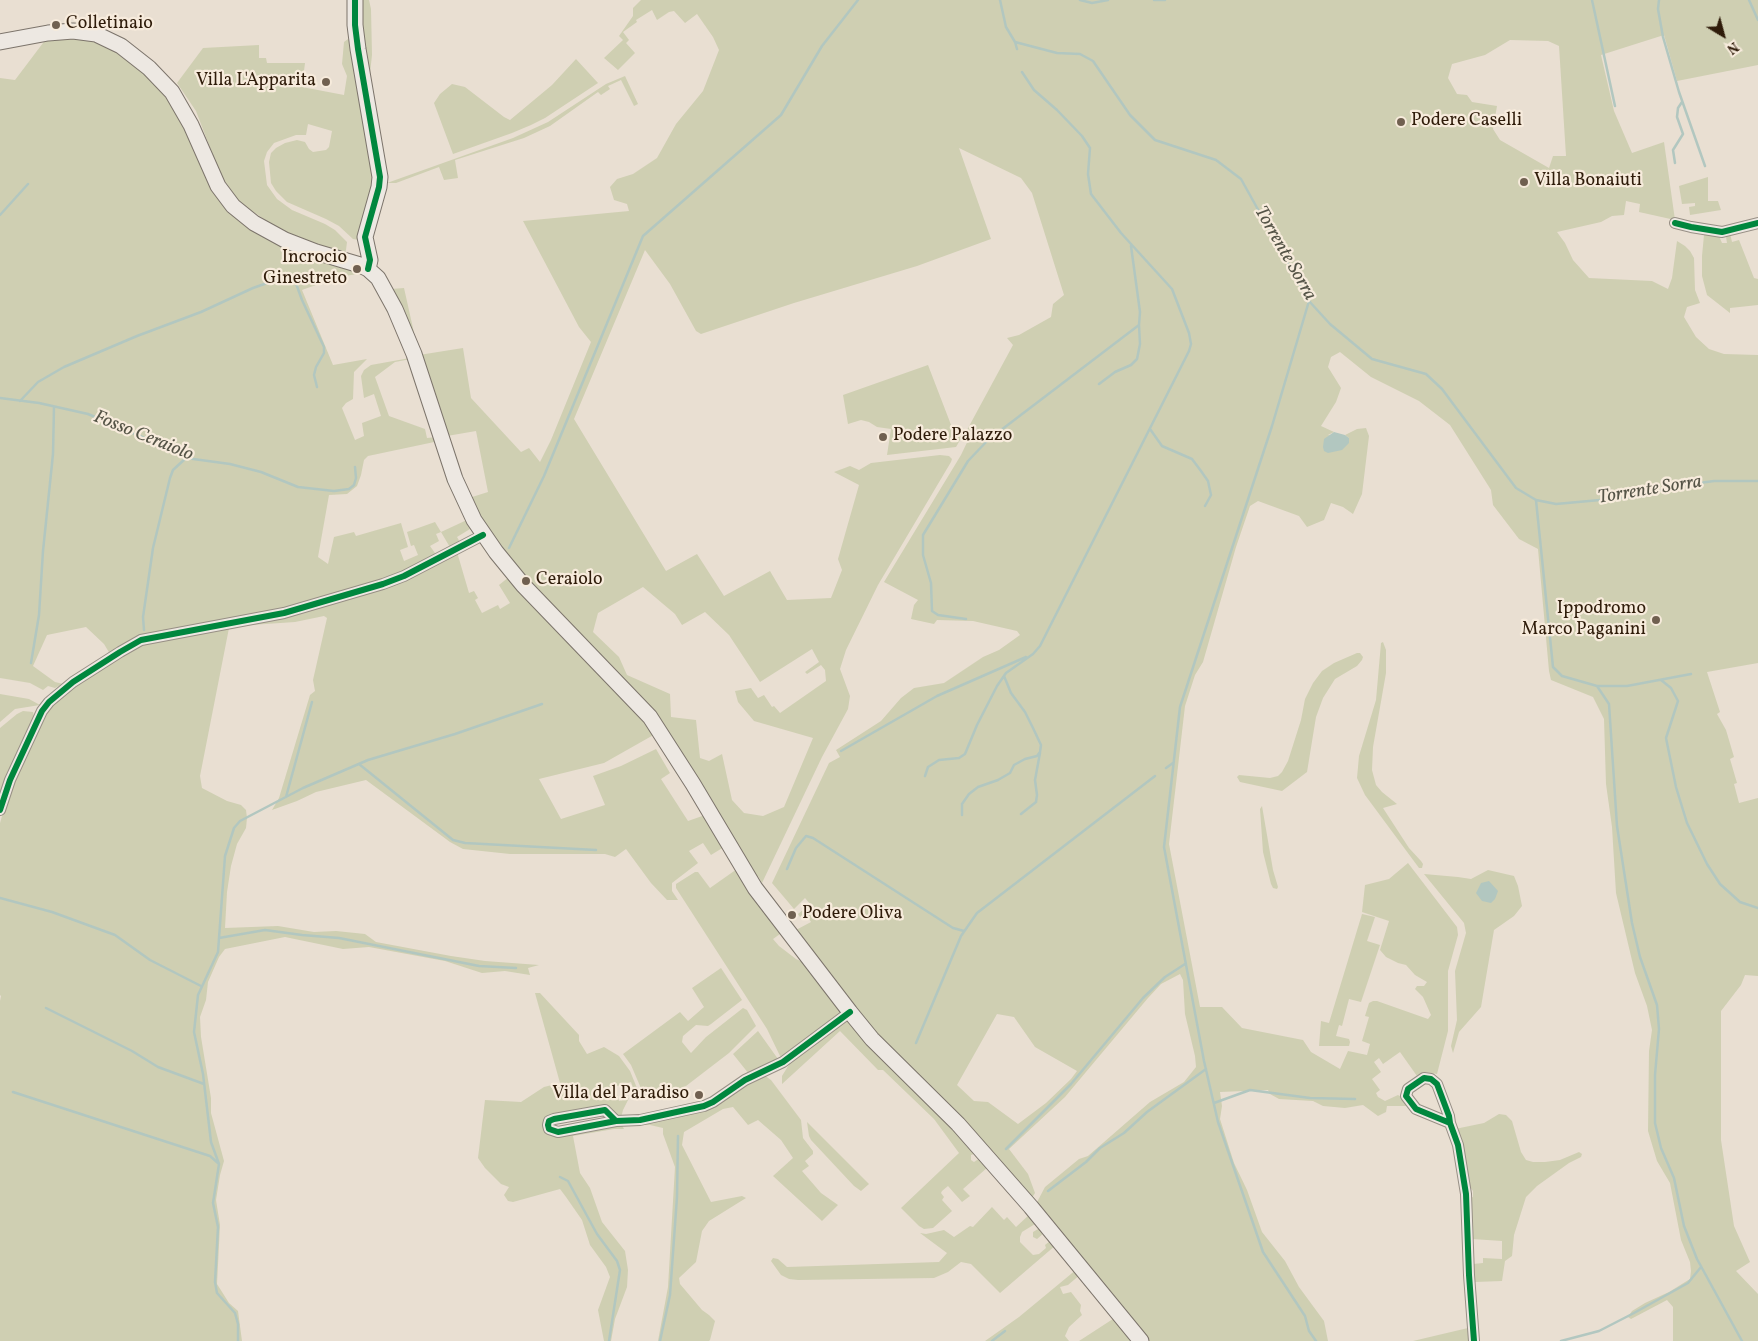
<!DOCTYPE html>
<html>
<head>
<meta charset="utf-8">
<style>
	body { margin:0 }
	#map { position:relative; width:1758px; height:1341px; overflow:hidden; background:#e9dfd2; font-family:Vollkorn,serif }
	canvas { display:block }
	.north { position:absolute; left:1698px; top:10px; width:50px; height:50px; -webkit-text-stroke:4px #f7ebdc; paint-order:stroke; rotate:143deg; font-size:14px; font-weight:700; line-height:20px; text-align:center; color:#2f1c0a }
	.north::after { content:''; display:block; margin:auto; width:18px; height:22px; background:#2f1c0a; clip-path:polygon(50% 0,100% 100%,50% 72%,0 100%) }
</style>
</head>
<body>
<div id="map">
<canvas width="1758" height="1341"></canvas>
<div class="north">N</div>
</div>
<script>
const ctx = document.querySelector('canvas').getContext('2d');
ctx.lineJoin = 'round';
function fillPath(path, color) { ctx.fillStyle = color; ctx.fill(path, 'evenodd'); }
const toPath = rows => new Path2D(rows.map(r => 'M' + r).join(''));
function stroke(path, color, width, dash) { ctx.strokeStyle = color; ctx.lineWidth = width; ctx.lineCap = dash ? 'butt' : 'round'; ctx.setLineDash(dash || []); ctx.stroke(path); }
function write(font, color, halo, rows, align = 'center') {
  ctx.font = font + ' Vollkorn,serif'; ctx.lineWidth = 4.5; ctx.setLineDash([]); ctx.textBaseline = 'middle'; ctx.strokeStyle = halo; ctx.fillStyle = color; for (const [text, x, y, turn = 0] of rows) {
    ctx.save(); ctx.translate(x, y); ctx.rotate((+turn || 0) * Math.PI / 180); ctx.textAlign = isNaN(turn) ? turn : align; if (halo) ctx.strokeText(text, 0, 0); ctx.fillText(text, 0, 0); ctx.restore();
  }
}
fillPath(toPath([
	[360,0,369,0,371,9,372,55,370,73,367,77],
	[641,0,1758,0,1758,65,1677,81,1664,35,1601,55,1614,111,1632,153,1664,142,1675,220,1639,212,1640,204,1626,201,1624,215,1612,216,1601,222,1557,232,1565,243,1573,260,1589,278,1652,281,1668,289,1672,278,1677,241,1685,246,1690,251,1694,258,1695,290,1700,303,1687,307,1684,317,1696,337,1709,349,1724,354,1758,355,1758,663,1707,672,1720,712,1717,714,1726,730,1734,757,1730,759,1737,783,1734,784,1739,803,1758,798,1758,976,1745,975,1741,985,1721,1011,1721,1140,1734,1226,1750,1262,1736,1271,1758,1294,1758,1341,1673,1341,1673,1307,1667,1300,1631,1319,1628,1317,1632,1311,1645,1303,1669,1292,1690,1279,1691,1271,1690,1262,1681,1240,1670,1183,1657,1161,1648,1131,1649,1051,1652,1030,1647,1006,1635,973,1616,893,1612,827,1606,784,1604,719,1593,697,1551,680,1549,671,1538,549,1519,539,1493,505,1491,490,1450,425,1419,401,1371,377,1340,352,1331,357,1328,367,1341,388,1336,402,1321,426,1334,432,1328,435,1349,438,1345,435,1357,429,1366,428,1369,436,1362,494,1353,514,1343,507,1331,503,1324,520,1307,527,1299,516,1258,501,1250,506,1236,547,1203,662,1195,675,1185,706,1169,844,1200,1007,1222,1007,1242,1028,1303,1040,1311,1052,1340,1069,1348,1051,1367,1055,1370,1044,1362,1041,1369,1017,1365,1016,1369,1003,1373,1001,1377,1001,1428,1019,1431,1015,1423,997,1415,989,1417,986,1424,986,1427,982,1415,975,1406,965,1398,963,1386,957,1380,950,1389,921,1362,912,1365,885,1389,879,1408,863,1457,927,1458,935,1448,971,1448,1031,1437,1074,1424,1072,1417,1076,1400,1052,1383,1064,1379,1058,1374,1062,1381,1072,1372,1079,1380,1090,1376,1093,1378,1097,1385,1101,1398,1095,1403,1098,1408,1106,1387,1106,1386,1112,1378,1116,1363,1105,1345,1108,1323,1106,1313,1101,1279,1099,1270,1094,1268,1090,1220,1092,1222,1106,1220,1119,1234,1163,1247,1190,1262,1232,1285,1261,1299,1287,1324,1321,1328,1341,1147,1341,1035,1206,1045,1187,1079,1159,1088,1156,1150,1102,1184,1082,1196,1067,1195,1056,1185,1014,1183,980,1180,974,1161,984,1148,998,1065,1097,1009,1149,1028,1174,1035,1193,1030,1201,875,1037,794,931,811,922,806,914,800,917,798,914,810,904,805,898,794,909,772,883,829,763,840,757,836,750,881,721,901,698,914,688,944,683,983,657,999,650,1020,635,1017,631,973,621,937,620,934,624,911,619,914,605,918,600,884,582,961,455,972,432,966,430,956,447,887,455,891,429,877,427,869,422,861,420,848,424,843,395,928,365,953,430,967,430,1013,345,1007,338,1019,335,1051,317,1053,304,1064,295,1032,193,1021,178,959,148,991,239,917,266,794,303,701,334,696,331,670,284,645,250,574,419,666,571,697,554,724,596,770,571,787,600,831,598,842,570,838,559,859,485,834,472,850,466,859,470,871,463,940,455,949,456,952,459,951,462,878,585,846,650,840,669,850,696,848,709,822,757,762,883,758,876,755,877,689,766,502,555,469,498,488,492,476,431,447,436,391,289,404,288,419,355,463,348,471,398,521,452,529,448,540,462,551,440,591,342,579,327,523,221,629,211,627,204,614,200,610,187,617,179,633,174,657,158,676,124,703,91,719,50,713,37,697,14,685,23,674,11,669,12,657,20,652,10,636,20,637,22,623,32,629,40,626,43,635,53,618,70,604,58,623,40,619,36,633,16,633,8],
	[1510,40,1548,41,1559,46,1566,156,1553,156,1549,168,1500,140,1493,129,1497,106,1472,102,1467,95,1457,94,1448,78,1452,64,1485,55],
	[643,587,675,614,682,625,705,612,729,635,760,682,812,649,819,662,805,672,807,674,821,665,825,670,826,681,780,713,774,706,772,707,764,695,758,698,751,688,735,691,738,702,754,721,813,738,784,807,763,816,744,813,732,800,722,754,709,761,700,758,696,720,671,717,670,694,627,675,619,657,593,632,598,613],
	[997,1014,1014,1017,1035,1047,1077,1071,1071,1079,1046,1103,1018,1124,988,1102,974,1101,957,1085],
	[65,36,104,41,158,81,231,210,364,273,338,277,302,290,333,365,367,359,354,372,353,399,346,403,342,408,355,440,364,436,362,423,381,416,374,394,364,398,361,376,364,370,371,365,410,358,411,359,395,362,375,377,389,416,425,429,427,438,437,437,439,441,368,456,364,460,361,475,357,486,347,494,329,495,318,557,328,564,334,537,354,532,356,536,401,523,408,547,400,550,404,561,418,555,414,545,411,546,407,532,435,522,441,532,469,519,478,534,475,536,470,529,457,537,461,544,451,549,441,532,436,534,439,541,430,546,437,556,402,574,283,610,151,633,110,654,104,644,86,627,47,635,33,666,55,682,63,684,55,688,48,686,43,690,30,683,0,678,0,78,15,80,46,39],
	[348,39,351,43,357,91,376,173,359,240,353,239,339,226,326,219,287,202,276,191,271,183,269,162,271,153,276,148,285,143,297,140,305,142,309,149,313,152,326,150,329,147,332,131,308,124,306,135,296,135,274,143,267,152,264,161,267,185,277,199,292,210,325,224,335,230,347,242,346,250,344,254,302,241,276,227,240,203,220,174,196,111,177,83,203,48,259,45,259,58,266,58,267,63,305,63,302,87,344,95,347,76,342,64,344,42],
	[576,59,598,83,545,118,531,125,512,133,453,154,434,103,440,94,452,84,465,87,504,117,510,120,552,85],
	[625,76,638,104,634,106,621,80,608,86,610,89,601,95,598,92,550,126,524,138,455,160,458,178,444,180,439,167,396,183,387,183,513,138,548,122,606,84],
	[1708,177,1708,201,1718,201,1721,210,1690,215,1689,207,1695,206,1695,203,1682,204,1679,186],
	[1730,233,1732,242,1739,240,1754,278,1758,279,1758,305,1730,308,1730,313,1707,295,1702,276,1702,256,1704,235,1719,236,1722,243,1727,243,1726,237],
	[457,552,469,593,474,591,478,598,475,600,482,613,498,605,500,609,510,603,499,585,509,577,657,733,604,763,539,779,561,819,605,805,593,776,621,766,656,749,670,773,661,779,688,821,708,814,724,847,711,855,703,843,689,851,698,863,672,883,672,891,678,900,667,900,651,883,626,849,615,857,605,854,510,854,463,849,450,842,366,780,316,792,297,801,272,810,279,798,310,695,315,691,313,680,327,618,324,616,295,622,251,625,285,617],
	[229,628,200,776,202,788,227,801,241,805,246,810,247,818,246,828,237,844,231,866,227,892,225,928,278,926,314,932,336,931,365,934,376,942,451,956,485,961,539,965,528,968,530,975,505,971,482,973,445,961,369,947,343,949,285,937,225,949,219,957,208,982,206,1000,200,1017,201,1037,211,1098,211,1113,224,1161,220,1175,216,1200,220,1225,217,1284,229,1303,238,1311,242,1341,0,1341,0,1001,1,996,0,995,0,823,12,782,48,711,59,697,101,667,139,646,150,642],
	[1383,642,1386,650,1386,673,1373,747,1372,770,1376,785,1382,792,1397,804,1383,808,1409,848,1421,861,1423,864,1422,868,1419,868,1365,795,1357,778,1359,756,1376,700,1381,643],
	[1357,653,1360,653,1363,657,1362,660,1357,666,1335,679,1323,698,1316,717,1307,772,1282,791,1240,782,1237,777,1239,775,1270,778,1278,776,1282,772,1288,761,1301,720,1305,699,1313,683,1322,671,1334,663],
	[0,694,29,699,40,705,15,709,0,722],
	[23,711,33,712,35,720,0,795,0,728,17,714],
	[1262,806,1273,870,1278,887,1277,889,1273,888,1271,884,1263,852,1260,809],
	[737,869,794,951,780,934,773,939,779,946,796,959,807,964,841,1013,781,1058,767,1029,676,888,676,884,695,872,698,872,710,888],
	[1488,870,1514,876,1518,886,1522,906,1514,916,1494,930,1481,1007,1459,1032,1453,1053,1451,1046,1457,1020,1455,971,1466,933,1464,923,1424,874,1458,877,1471,879],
	[1362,914,1375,917,1367,941,1380,945,1361,1002,1349,999,1342,1026,1339,1025,1336,1036,1349,1039,1350,1042,1349,1046,1319,1046,1321,1021,1329,1023],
	[721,968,742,1000,711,1024,708,1026,696,1025,683,1036,682,1042,691,1053,706,1037,743,1008,747,1010,756,1026,729,1053,686,1086,667,1094,643,1096,640,1086,631,1065,623,1054,680,1012,688,1021,704,1007,692,988],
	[535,993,540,993,579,1035,579,1041,587,1054,604,1047,619,1056,630,1071,639,1093,636,1096,631,1082,610,1088,611,1093,616,1091,619,1101,629,1098,623,1110,621,1118,618,1118,613,1111,553,1116,547,1130,621,1123,624,1129,614,1129,573,1136,580,1173,590,1188,602,1222,625,1251,628,1270,627,1287,615,1319,611,1341,604,1341,598,1310,610,1277,606,1267,590,1245,582,1220,566,1197,560,1189,513,1202,508,1201,504,1195,509,1187,501,1184,485,1168,478,1158,485,1100,521,1102,544,1087,560,1083],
	[845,1019,853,1025,975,1152,974,1154,971,1155,971,1160,974,1162,980,1158,988,1167,963,1189,970,1196,962,1202,948,1186,942,1191,941,1193,944,1197,942,1200,952,1211,933,1228,924,1229,919,1226,901,1208,959,1153,934,1119,883,1070,878,1070,840,1031,782,1084,782,1076,793,1058],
	[758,1031,778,1059,749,1074,733,1054],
	[764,1075,771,1080,801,1120,803,1138,813,1151,813,1154,805,1161,809,1166,802,1171,821,1193,838,1205,822,1221,773,1176,793,1158,781,1140,758,1120,748,1125,733,1107,723,1109,684,1132,682,1145,711,1202,742,1196,746,1198,709,1221,702,1231,696,1262,679,1278,680,1284,702,1310,709,1315,715,1321,710,1340,709,1341,658,1341,668,1287,675,1167,663,1134,663,1128,650,1125,628,1125,705,1109,747,1083],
	[1499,1114,1506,1115,1512,1121,1521,1152,1526,1160,1533,1162,1545,1162,1560,1160,1579,1152,1582,1154,1581,1157,1569,1163,1537,1186,1526,1197,1514,1235,1512,1256,1505,1261,1502,1281,1475,1282,1473,1279,1473,1264,1483,1263,1483,1258,1502,1259,1502,1241,1472,1239,1473,1230,1470,1198,1473,1197,1473,1191,1470,1187,1455,1129,1484,1123],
	[807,1122,869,1184,861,1191,854,1186,811,1140,809,1136],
	[992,1207,1004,1220,1007,1217,1016,1227,1030,1214,1036,1219,1035,1224,1022,1232,1020,1237,1020,1242,1033,1255,1039,1254,1046,1248,1045,1245,1050,1241,1044,1233,1037,1239,1033,1237,1033,1232,1038,1229,1043,1228,1056,1245,1000,1293,971,1264,961,1262,948,1272,934,1278,798,1280,789,1279,781,1275,771,1261,773,1258,778,1259,787,1267,939,1262,947,1253,920,1233,926,1234,944,1230,954,1237,970,1226,973,1227],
	[1077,1269,1081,1274,1068,1285,1060,1287,1063,1294,1071,1292,1081,1305,1080,1311,1082,1315,1069,1327,1065,1336,1069,1341,985,1341,1019,1317],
	[1116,1317,1136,1341,1079,1341],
	[1468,1328,1470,1341,1413,1341,1434,1336]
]), '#cfcfb2');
fillPath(toPath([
	[1334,432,1345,435,1349,438,1349,443,1342,450,1328,453,1324,451,1323,447,1324,439],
	[1489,881,1498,891,1495,899,1491,903,1482,901,1476,893,1481,883]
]), '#b2c7c0');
stroke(toPath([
	[1000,0,1006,27,1015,42,1057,53,1080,54,1093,61,1130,115,1155,140,1216,160,1241,179,1309,301,1330,324,1372,359,1426,374,1442,389,1516,488,1536,500,1556,504,1644,496,1670,487,1714,481,1758,481],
	[1080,0,1092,3,1108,0],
	[1154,0,1165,0],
	[1592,0,1615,106],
	[1659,0,1658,9,1663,37,1679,92,1705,166],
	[1749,0,1758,20],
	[1015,42,1017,49],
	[1675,163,1673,150,1683,134,1677,117,1678,108,1682,102],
	[0,215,28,184],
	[1309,301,1272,426,1180,707,1164,847,1204,1061,1218,1122,1263,1252,1305,1316,1309,1331,1316,1341],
	[1099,384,1115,372,1131,365,1137,359,1140,344,1139,325],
	[0,398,39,403,88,414,161,445,186,458,230,464,261,472,298,487,334,491,349,489,354,485,356,478,355,467],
	[20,401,38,382,64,367,137,336,201,312,253,288,287,276,294,278,302,300,324,347,324,353,316,367,314,375,317,387],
	[1150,429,1162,446,1192,459,1201,471,1208,481,1211,495,1205,506],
	[1536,500,1553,667,1562,676,1597,686,1609,704,1617,826,1632,923,1640,957,1657,1005,1659,1029,1655,1075,1655,1123,1661,1148,1674,1178,1684,1226,1697,1259,1742,1341],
	[509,548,544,476,643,236,781,115,822,46,858,0],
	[966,619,938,615,932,611,931,583,923,555,923,535,968,461,988,440,1139,325,1140,312,1131,246],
	[144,630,143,617,153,548,170,478,173,470,186,458],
	[31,663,39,615,43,551,53,454,54,407],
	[1661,680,1671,688,1678,701,1666,738,1676,787,1687,823,1707,864,1720,884,1740,902,1758,908],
	[1597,686,1627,686,1691,674],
	[841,751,937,696,1026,657],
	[359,764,453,840,465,843,596,850],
	[1166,768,1173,763],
	[925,776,928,767,939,760,959,758,965,754,977,725,997,686,1006,673,1033,654,1040,646,1189,351,1191,344,1189,333,1172,289,1121,233,1091,194,1088,174,1090,148,1082,136,1057,110,1034,90,1022,72],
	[286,797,312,702],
	[1021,814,1036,802,1037,795,1035,780,1040,753],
	[962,815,962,804,969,794,978,787,998,780,1010,773,1014,765,1025,759,1037,756,1040,752,1041,745,1033,728,1025,712,1011,693,1004,676],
	[787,869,796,848,806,836,813,838,953,928,964,931],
	[0,898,52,912,115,935,150,960,201,986],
	[219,938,265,930,302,935,339,938,479,966,516,968],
	[46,1008,132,1051,158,1067,204,1084],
	[916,1043,961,936,977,913,1155,776],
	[13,1092,210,1156,219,1164],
	[1214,1103,1250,1090,1310,1098,1355,1099],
	[1006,1149,1071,1084,1143,998,1165,977,1185,964],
	[560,1177,568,1181,597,1234,617,1261,620,1270,609,1341],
	[1048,1191,1086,1162,1100,1148,1124,1133,1147,1112,1206,1069],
	[238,1341,238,1324,235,1313,217,1293,215,1282,218,1227,213,1203,219,1164,211,1142,203,1074,194,1032,198,995,218,952,225,856,234,828,240,821,303,788,368,760,455,734,542,704],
	[660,1341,670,1295,677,1197,678,1136],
	[992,1341,1005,1331],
	[1561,1341,1599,1331,1634,1313,1688,1283,1701,1267]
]), '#b2c7c0', 2.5);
const street = toPath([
	[1675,223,1691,227,1722,232,1758,223],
	[0,810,10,780,42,711,49,702,73,682,120,652,141,640,284,613,383,584,404,576,483,535],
	[616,1121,605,1110,554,1119,549,1121,548,1125,549,1129,558,1132,616,1121,640,1120,704,1106,713,1102,745,1080,783,1062,850,1012],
	[1450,1123,1416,1109,1406,1096,1408,1089,1424,1078,1431,1079,1437,1084,1449,1116,1450,1123,1458,1145,1466,1194,1469,1275,1474,1341]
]);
const secondary = toPath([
	[355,0,355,25,358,49,380,177,379,187,365,237,370,260,368,269],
	[0,42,48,33,73,31,96,34,121,46,149,68,172,92,191,125,218,186,233,206,254,223,285,240,316,252,360,265,368,269,378,278,395,309,414,354,455,479,474,520,496,552,523,585,650,717,693,784,755,888,850,1012,872,1039,958,1124,1031,1207,1141,1341]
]);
stroke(street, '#978f85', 12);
stroke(secondary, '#7c746b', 17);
stroke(street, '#ede8e2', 10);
stroke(secondary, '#ede8e2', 15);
stroke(toPath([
	[355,0,355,25,358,49,380,177,379,187,365,237,370,260,368,269],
	[1675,223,1691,227,1722,232,1758,223],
	[0,810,10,780,42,711,49,702,73,682,120,652,141,640,284,613,383,584,404,576,483,535],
	[616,1121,605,1110,554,1119,549,1121,548,1125,549,1129,558,1132,616,1121,640,1120,704,1106,713,1102,745,1080,783,1062,850,1012],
	[1450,1123,1416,1109,1406,1096,1408,1089,1424,1078,1431,1079,1437,1084,1449,1116,1450,1123,1458,1145,1466,1194,1469,1275,1474,1341]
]), '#00873e', 6);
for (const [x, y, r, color] of [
	[56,25,5,"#706050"],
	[326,82,5,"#706050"],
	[1401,122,5,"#706050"],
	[1524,182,5,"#706050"],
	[357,269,5,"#706050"],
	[883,437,5,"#706050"],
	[526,581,5,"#706050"],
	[1656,620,5,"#706050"],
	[792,915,5,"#706050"],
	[699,1095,5,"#706050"]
]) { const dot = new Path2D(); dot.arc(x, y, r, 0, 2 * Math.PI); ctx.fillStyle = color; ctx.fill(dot); stroke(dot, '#f7ebdc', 2); }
write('18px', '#2f1c0a', '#f7ebdc', [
	["Colletinaio",66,25],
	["Villa L'Apparita",316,82,"right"],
	["Podere Caselli",1411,122],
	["Villa Bonaiuti",1534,182],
	["Incrocio",347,259,"right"],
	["Ginestreto",347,280,"right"],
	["Podere Palazzo",893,437],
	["Ceraiolo",536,581],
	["Ippodromo",1646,610,"right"],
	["Marco Paganini",1646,631,"right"],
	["Podere Oliva",802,915],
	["Villa del Paradiso",689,1095,"right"]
], 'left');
write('italic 19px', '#555447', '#f7ebdc', [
	["Torrente Sorra",1284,254,60],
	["Fosso Ceraiolo",143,437,22],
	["Torrente Sorra",1650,491,-9]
]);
</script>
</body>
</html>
